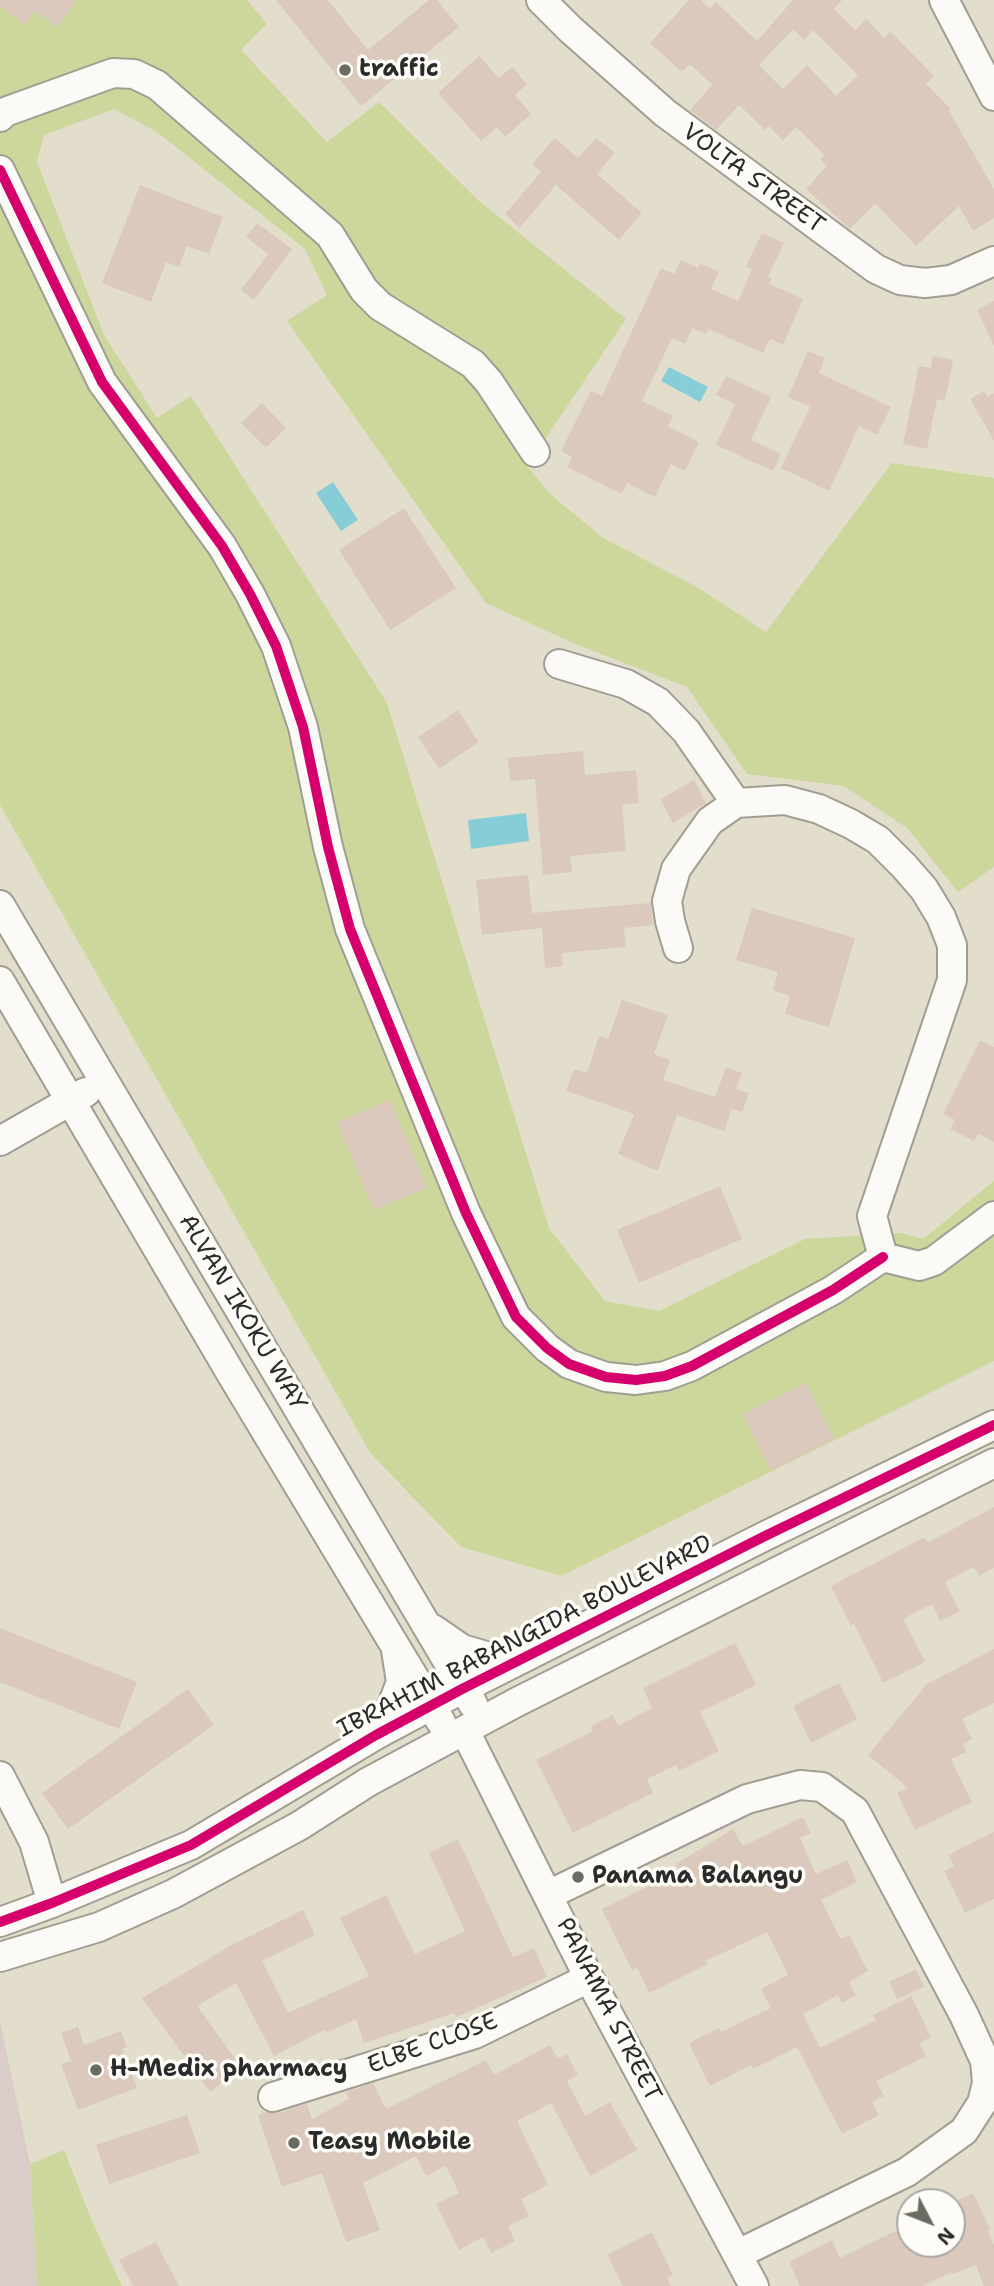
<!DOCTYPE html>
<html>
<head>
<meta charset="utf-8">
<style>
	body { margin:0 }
	#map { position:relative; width:994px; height:2286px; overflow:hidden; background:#e3decc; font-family:"Shantell Sans",sans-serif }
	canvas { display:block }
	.north { position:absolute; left:896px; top:2188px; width:70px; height:70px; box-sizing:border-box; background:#fdfcf7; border:2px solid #a9a8a5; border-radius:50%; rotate:132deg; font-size:19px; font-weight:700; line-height:28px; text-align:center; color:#2b2b2b }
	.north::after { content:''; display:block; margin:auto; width:24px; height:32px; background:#6b6a63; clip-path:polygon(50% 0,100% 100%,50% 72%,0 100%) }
</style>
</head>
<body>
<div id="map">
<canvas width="994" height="2286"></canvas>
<div class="north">N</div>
</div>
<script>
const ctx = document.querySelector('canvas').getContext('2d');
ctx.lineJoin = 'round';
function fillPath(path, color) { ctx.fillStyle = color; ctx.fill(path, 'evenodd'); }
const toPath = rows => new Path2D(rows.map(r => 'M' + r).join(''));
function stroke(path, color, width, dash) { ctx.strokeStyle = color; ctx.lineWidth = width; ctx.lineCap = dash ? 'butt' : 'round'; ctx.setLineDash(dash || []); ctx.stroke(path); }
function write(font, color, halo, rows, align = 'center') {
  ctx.font = font + ' "Shantell Sans",sans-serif'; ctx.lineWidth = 7; ctx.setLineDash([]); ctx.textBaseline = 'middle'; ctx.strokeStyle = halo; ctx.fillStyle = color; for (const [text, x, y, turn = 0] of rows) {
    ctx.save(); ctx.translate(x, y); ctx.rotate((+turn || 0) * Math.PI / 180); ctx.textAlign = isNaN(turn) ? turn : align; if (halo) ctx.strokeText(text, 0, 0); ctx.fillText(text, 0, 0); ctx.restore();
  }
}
fillPath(toPath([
	[0,2021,30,2164,37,2286,0,2286]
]), '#daccc8');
fillPath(toPath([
	[0,0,247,0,267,24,241,50,327,142,379,102,479,201,626,319,527,466,550,494,603,538,697,587,766,632,892,463,994,478,994,867,958,892,907,828,844,786,747,774,687,687,575,644,486,603,287,321,327,295,305,249,157,132,114,109,44,135,37,162,104,335,157,418,191,396,387,703,549,1228,605,1301,659,1311,805,1239,901,1233,923,1239,994,1181,994,1361,561,1576,461,1547,371,1454,0,805],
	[64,2150,92,2221,122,2286,37,2286,30,2164]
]), '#cdd79c');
fillPath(toPath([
	[669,367,708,387,700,402,661,381],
	[333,482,358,520,341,531,316,493],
	[526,813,529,841,471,849,468,820]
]), '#87cdd7');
fillPath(toPath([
	[0,0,77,0,57,27,35,11,25,25,0,6],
	[276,0,328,0,368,50,429,0,437,0,459,27,361,106],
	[689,0,701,0,710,9,716,2,757,41,793,0,842,0,834,9,855,30,866,19,884,38,890,31,934,76,926,84,951,109,949,111,994,189,994,218,973,231,959,206,916,246,875,203,850,229,806,189,827,166,820,159,824,155,796,127,783,141,769,126,765,130,739,105,716,130,690,110,712,85,690,64,682,72,650,43],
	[793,29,804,40,813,30,858,75,836,96,807,65,783,89,759,65],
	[479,56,499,78,512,67,527,84,515,95,531,114,505,137,497,127,481,141,438,93],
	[555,138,578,158,596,138,615,153,597,174,642,213,619,240,556,185,520,228,505,214,541,172,532,164],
	[140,185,223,217,209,254,187,246,179,267,166,262,151,302,102,283],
	[257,223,292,249,254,300,241,290,268,254,246,237],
	[762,233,784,243,768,277,772,278,769,284,803,299,783,345,770,339,763,353,708,329,706,334,692,328,685,344,672,338,642,401,673,416,668,426,699,442,685,471,671,464,655,497,627,483,622,494,567,467,572,457,561,451,591,391,602,396,661,268,674,274,681,260,698,268,700,263,719,272,711,289,738,301,752,269,746,266],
	[994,301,994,346,977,310],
	[808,351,825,358,819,373,891,407,877,435,859,426,829,491,781,468,810,407,788,397],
	[933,356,953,360,945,401,937,399,927,449,903,444,919,366,931,368],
	[726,376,771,397,751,440,781,454,773,471,716,445,735,404,716,395],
	[984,391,987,397,994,393,994,441,970,399],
	[262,403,286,428,266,448,241,423],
	[404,508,456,588,390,630,339,550],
	[458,710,479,742,439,769,418,737],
	[583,751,585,775,636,770,639,803,622,805,626,851,570,856,572,872,543,875,535,779,510,781,508,758],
	[694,780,706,803,673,823,660,799],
	[528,875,532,913,651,903,653,925,624,928,626,947,562,953,563,966,545,968,542,928,482,935,476,880],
	[752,908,855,938,829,1027,785,1014,790,996,773,990,778,972,736,960],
	[622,1000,668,1015,654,1054,670,1060,663,1080,715,1097,726,1067,742,1073,736,1089,749,1093,742,1112,732,1109,724,1131,677,1115,658,1171,618,1154,634,1114,566,1091,574,1069,587,1073,599,1036,608,1039],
	[980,1040,994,1047,994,1142,978,1134,974,1141,950,1129,955,1120,943,1114],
	[390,1100,427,1188,374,1210,337,1122],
	[720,1186,742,1239,639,1283,617,1230],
	[806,1383,834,1439,771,1471,743,1414],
	[994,1507,994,1568,979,1576,974,1567,945,1582,960,1611,940,1621,932,1604,903,1619,925,1662,883,1683,854,1624,851,1626,831,1586,923,1538,929,1542],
	[0,1628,137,1682,119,1729,0,1682],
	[735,1643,756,1685,700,1712,719,1751,679,1771,676,1765,647,1779,653,1793,573,1833,536,1760,593,1731,591,1726,613,1715,618,1726,652,1708,643,1688],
	[994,1649,994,1703,962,1719,972,1739,963,1744,966,1752,951,1759,972,1802,915,1830,897,1793,908,1788,868,1755,927,1684],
	[839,1683,857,1719,811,1743,793,1706],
	[188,1689,214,1725,68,1829,42,1793],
	[803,1817,811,1833,800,1838,816,1874,847,1860,857,1882,821,1900,841,1939,849,1935,868,1971,849,1982,856,1995,842,2003,838,1995,803,2014,820,2048,876,2020,873,2015,911,1996,931,2037,919,2043,926,2056,876,2081,884,2096,872,2102,879,2115,842,2134,797,2047,753,2069,751,2065,710,2086,689,2043,719,2028,721,2032,771,2008,761,1989,788,1975,767,1932,706,1961,708,1964,649,1993,637,1967,632,1970,602,1909,680,1871,676,1864,733,1829,743,1846],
	[994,1832,994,1899,965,1913,944,1871,954,1866,948,1855],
	[458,1839,513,1957,534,1948,547,1977,456,2017,454,2013,364,2043,356,2019,326,2033,324,2030,274,2056,236,1983,197,2006,242,2068,210,2092,142,1998,230,1946,303,1910,315,1935,262,1961,288,2013,369,1976,340,1918,386,1895,415,1954,465,1931,429,1853],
	[916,1969,924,1987,897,1999,889,1982],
	[78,2027,84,2045,121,2031,127,2047,122,2049,137,2088,78,2110,61,2064,71,2061,61,2033],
	[550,2045,558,2059,567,2054,578,2075,567,2081,585,2116,610,2102,637,2150,590,2176,551,2103,517,2121,548,2185,521,2199,529,2216,508,2226,515,2241,491,2253,483,2237,459,2250,436,2204,459,2193,446,2166,426,2176,416,2156,363,2183,380,2230,346,2242,322,2173,282,2187,258,2115,266,2112,278,2113,307,2104,312,2119,349,2099,346,2092,373,2083,386,2109,486,2060,494,2075],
	[187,2115,200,2153,109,2184,96,2145],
	[973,2193,990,2229,988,2230,994,2245,994,2286,984,2286,976,2265,953,2274,952,2272,923,2286,800,2286,789,2262,832,2240,840,2258,910,2224,910,2244,952,2244,952,2203],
	[652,2232,673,2275,667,2278,671,2286,623,2286,607,2255],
	[156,2242,179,2286,133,2286,119,2260]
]), '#dbc9bd');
const minor = toPath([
	[541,0,570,29,665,113,876,269,900,280,925,283,951,280,994,261],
	[944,0,994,96],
	[0,117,5,112,113,73,134,74,157,85,330,235,364,290,380,306,473,364,489,382,535,452],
	[0,170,102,382,222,546,250,594,276,646,303,727,328,847,350,929,466,1213,516,1317,547,1348,569,1364,606,1377,636,1380,665,1376,692,1366,833,1290,883,1257],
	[559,664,626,684,658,702,686,731,736,803],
	[0,905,473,1704],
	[678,948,670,921,667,901,676,869,710,821,736,803,785,800,819,809,851,824,878,840,904,866,924,889,941,917,952,945,952,980,872,1216,883,1257,919,1266,934,1261,994,1216],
	[0,981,233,1377,441,1722],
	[0,1141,86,1092],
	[433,1629,462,1649,486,1656,522,1657],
	[465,1731,589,1978,754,2286],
	[376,1735,390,1711,401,1682,396,1650],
	[0,1776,34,1842,52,1903],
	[548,1895,747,1799,800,1785,822,1787,855,1811,964,2015,985,2061,987,2083,982,2103,964,2131,907,2172,738,2254],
	[0,1922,52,1903,191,1845,376,1735,464,1688,765,1536,994,1425],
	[0,1957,99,1927,173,1894,299,1826,368,1782,517,1702,994,1463],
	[273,2097,475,2034,589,1978]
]);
stroke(minor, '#a09e93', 32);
stroke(minor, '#fbfaf7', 28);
stroke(toPath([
	[0,170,102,382,222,546,250,594,276,646,303,727,328,847,350,929,466,1213,516,1317,547,1348,569,1364,606,1377,636,1380,665,1376,692,1366,833,1290,883,1257],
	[0,1922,52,1903,191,1845,376,1735,464,1688,765,1536,994,1425]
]), '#d6006c', 10);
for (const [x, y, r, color] of [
	[345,70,7,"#6b6a63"],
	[578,1877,7,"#6b6a63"],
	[96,2070,7,"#6b6a63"],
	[294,2143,7,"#6b6a63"]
]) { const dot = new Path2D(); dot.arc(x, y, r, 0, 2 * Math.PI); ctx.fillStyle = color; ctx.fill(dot); stroke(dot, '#fdfcf7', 2.5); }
write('bold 24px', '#2b2b2b', '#fdfcf7', [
	["traffic",359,70],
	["Panama Balangu",592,1877],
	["H-Medix pharmacy",110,2070],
	["Teasy Mobile",308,2143]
], 'left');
write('24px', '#2b2b2b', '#fdfcf7', [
	["VOLTA STREET",753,179,36],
	["ALVAN IKOKU WAY",242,1313,59],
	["IBRAHIM BABANGIDA BOULEVARD",525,1637,-27],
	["PANAMA STREET",608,2010,63],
	["ELBE CLOSE",433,2044,-20]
]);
</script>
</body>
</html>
